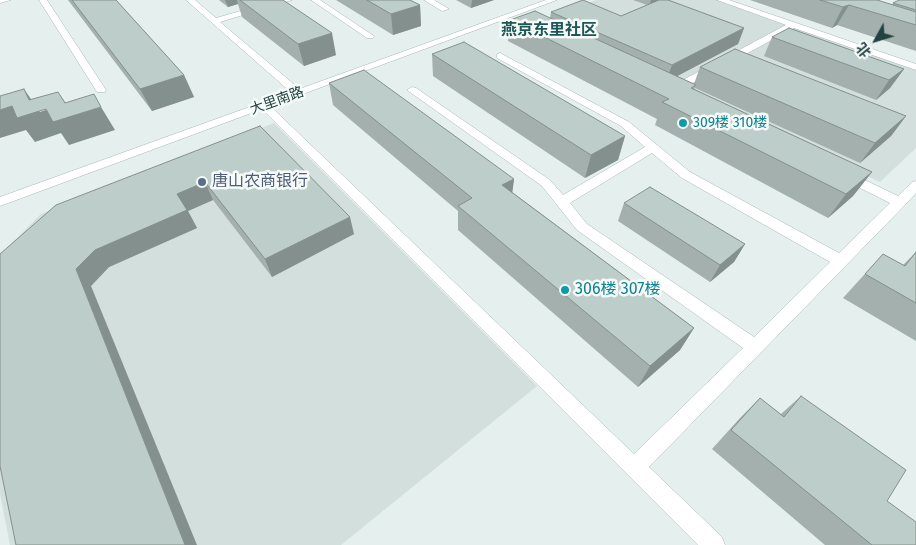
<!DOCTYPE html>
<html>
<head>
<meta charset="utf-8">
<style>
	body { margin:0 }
	#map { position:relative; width:916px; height:545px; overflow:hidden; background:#e5efed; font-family:"Fira Sans","Noto Sans SC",sans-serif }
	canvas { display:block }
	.north { position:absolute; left:851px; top:15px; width:50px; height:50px; -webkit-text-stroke:4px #f6fbf9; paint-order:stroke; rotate:231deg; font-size:14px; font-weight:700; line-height:20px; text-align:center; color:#224241 }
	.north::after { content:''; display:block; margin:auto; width:18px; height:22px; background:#224241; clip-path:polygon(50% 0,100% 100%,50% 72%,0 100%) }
</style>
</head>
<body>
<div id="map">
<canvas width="916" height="545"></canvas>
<div class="north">北</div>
</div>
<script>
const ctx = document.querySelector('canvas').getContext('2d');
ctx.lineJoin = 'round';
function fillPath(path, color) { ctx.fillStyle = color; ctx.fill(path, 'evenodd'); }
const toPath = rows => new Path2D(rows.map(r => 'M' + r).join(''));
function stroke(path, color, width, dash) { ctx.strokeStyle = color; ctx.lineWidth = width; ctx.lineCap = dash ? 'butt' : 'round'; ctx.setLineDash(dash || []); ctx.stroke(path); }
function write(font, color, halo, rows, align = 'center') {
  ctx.font = font + ' "Fira Sans","Noto Sans SC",sans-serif'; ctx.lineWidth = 5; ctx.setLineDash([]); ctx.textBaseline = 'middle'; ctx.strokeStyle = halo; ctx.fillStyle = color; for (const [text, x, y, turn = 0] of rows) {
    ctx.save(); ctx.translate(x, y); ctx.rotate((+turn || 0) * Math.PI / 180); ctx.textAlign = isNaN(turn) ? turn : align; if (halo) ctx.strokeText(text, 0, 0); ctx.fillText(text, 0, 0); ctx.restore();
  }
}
fillPath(toPath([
	[596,0,717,0,916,69,916,148,880,182,669,82,534,24],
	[274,123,537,386,341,545,10,545,0,494,0,255,41,214]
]), '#d3dfdd');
const minor = toPath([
	[0,0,11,0,0,3,0,0],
	[39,0,47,0,106,90,105,92,97,92,39,0],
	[186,0,195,0,216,18,279,0,292,0,220,22,302,91,303,93,302,95,294,95,186,0],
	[311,0,320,0,374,36,373,38,367,38,311,0],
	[424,0,434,0,449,9,442,11,424,0],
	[717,0,729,0,916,64,916,70,794,28,674,93,666,93,665,91,666,89,786,25,717,0],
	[500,53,629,122,690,172,839,253,890,203,840,178,838,175,840,172,848,172,898,196,912,182,916,181,916,193,905,205,649,467,722,537,725,545,698,545,259,106,264,103,268,104,634,454,743,348,577,230,542,186,407,90,412,87,416,88,550,180,563,195,645,147,621,126,497,58,497,54,500,53],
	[652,153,682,178,830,262,754,337,587,224,570,203,652,153]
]);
const tertiary = toPath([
	[546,0,557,0,0,206,0,197,546,0]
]);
stroke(minor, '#a7b8b6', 1);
stroke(tertiary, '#a7b8b6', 1);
fillPath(minor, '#fff');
fillPath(tertiary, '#fff');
fillPath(toPath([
	[68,0,116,0,184,75,194,97,152,111],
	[219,0,283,0,336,55,304,66,242,17,238,4,228,7],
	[336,0,410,0,420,5,421,26,393,35],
	[456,0,494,0,471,8],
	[633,0,668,0,744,28,738,44,677,76,694,84,700,67,906,116,891,136,860,163,695,88,694,89,872,172,853,196,828,218,655,125,657,119,508,41,510,20,550,18,551,12,621,16,647,5],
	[750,0,877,0,892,5,893,3,916,0,916,51,837,25,832,28],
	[772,37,904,69,890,88,876,100,764,56],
	[432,54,625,136,618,160,585,178,433,76],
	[329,83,514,179,512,192,694,328,680,350,638,387,458,230,458,211,333,105],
	[260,126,354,234,272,277,213,200,188,211,197,228,109,267,91,286,0,254],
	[624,203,745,244,734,262,710,282,618,221],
	[916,252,916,341,843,298,883,254,903,265],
	[801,396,887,501,916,545,825,545,712,449,740,418,760,398,781,414]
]), '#a3b0ad');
fillPath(toPath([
	[225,0,237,0,238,4,228,7],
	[472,0,494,0,471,8],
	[651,0,663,0,649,6],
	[420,5,421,26,393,35,391,14],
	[849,5,837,25,832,28,843,7],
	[744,28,738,44,666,82,672,65],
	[332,33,336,55,304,66,298,44],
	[904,69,890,88,876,100,889,80],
	[184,75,194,97,152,111,140,89],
	[24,89,40,112,65,103,58,92,74,115,101,107,115,130,69,145,61,133,35,142,26,130,0,138,0,110,29,100],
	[906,116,891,136,860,163,875,143],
	[625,136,618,160,585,178,591,155],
	[872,172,853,196,828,218,846,194],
	[514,179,511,203,502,185],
	[205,182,213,200,188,211,197,228,109,267,91,286,197,545,185,545,76,269,95,250,177,194],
	[350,217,354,234,272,277,265,259],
	[745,244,734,262,710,282,720,265],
	[694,328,680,350,638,387,650,366]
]), '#84908d');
const building = toPath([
	[72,0,116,0,184,75,140,89,72,0],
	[240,0,283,0,332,33,298,44,240,0],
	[367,0,410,0,420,5,391,14,367,0],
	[583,0,621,16,659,0,668,0,744,28,672,65,551,12,583,0],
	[820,0,877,0,916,12,916,25,849,5,843,7,820,0],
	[899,0,916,0,916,10,893,3,899,0],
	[535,11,696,85,691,88,872,172,846,194,662,102,669,99,510,20,535,11],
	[789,28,904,69,889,80,772,37,789,28],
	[464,42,625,136,591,155,432,54,464,42],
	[735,49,906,116,875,143,700,67,735,49],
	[364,70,514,179,502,185,694,328,650,366,458,206,472,198,329,83,364,70],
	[24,89,29,100,58,92,65,103,94,94,101,107,53,122,46,109,17,118,12,106,0,110,0,96,24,89],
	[260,126,350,217,265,259,205,182,177,194,187,210,95,250,76,269,185,545,16,545,0,466,0,254,56,205,260,126],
	[650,187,745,244,720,265,624,203,650,187],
	[916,252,916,303,865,274,883,254,905,266,916,252],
	[801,396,906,470,887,501,916,522,916,545,872,545,731,430,760,398,784,417,801,396]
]);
fillPath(building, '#bdcdc9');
stroke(building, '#84908d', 1);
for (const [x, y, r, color] of [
	[683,123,5,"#0f9aa8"],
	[202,182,5,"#5c6f8a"],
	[565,290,5,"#0f9aa8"]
]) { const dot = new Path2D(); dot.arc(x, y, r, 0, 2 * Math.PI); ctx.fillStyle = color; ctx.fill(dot); stroke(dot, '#f6fbf9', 2); }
write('14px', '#224241', '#f6fbf9', [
	["大里南路",277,101,-20]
]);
write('14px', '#0d838f', '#f6fbf9', [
	["309楼 310楼",693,123]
], 'left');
write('bold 16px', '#1c5655', '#f6fbf9', [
	["燕京东里社区",549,31]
]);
write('16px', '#4e5e75', '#f6fbf9', [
	["唐山农商银行",212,182]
], 'left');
write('16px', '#0d838f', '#f6fbf9', [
	["306楼 307楼",575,290]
], 'left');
</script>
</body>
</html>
